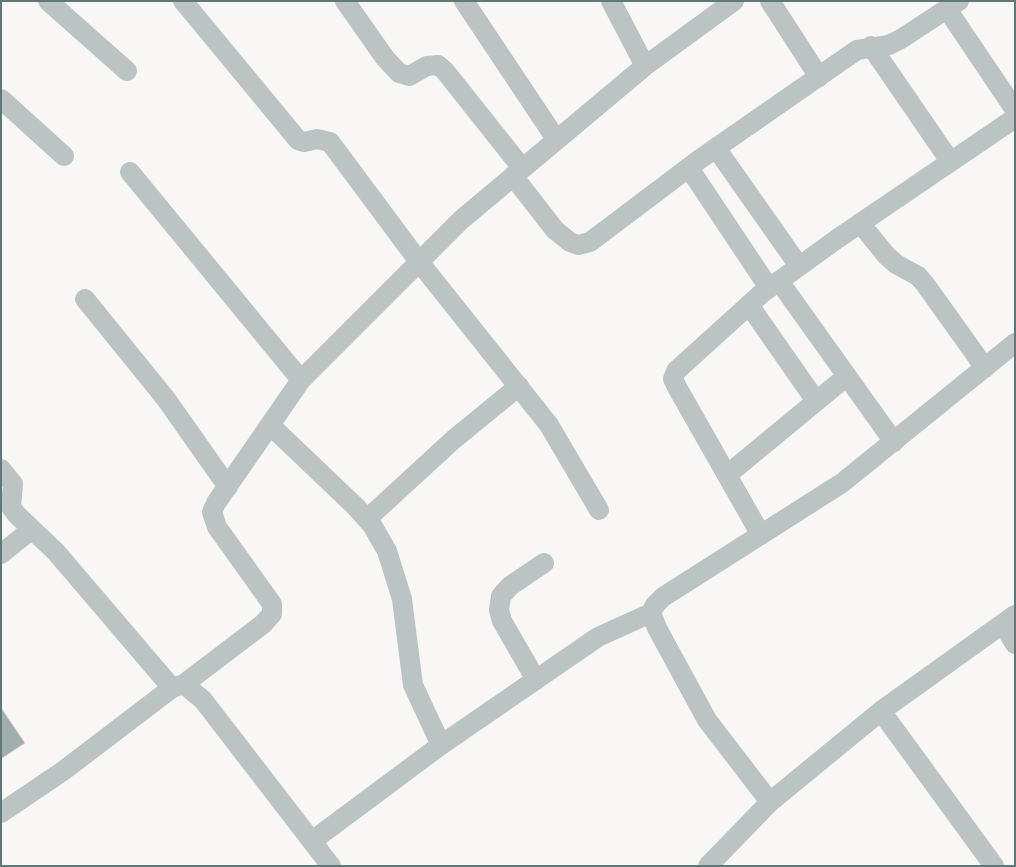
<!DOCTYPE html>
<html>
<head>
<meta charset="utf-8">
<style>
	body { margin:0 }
	#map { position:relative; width:1016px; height:867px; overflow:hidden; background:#f8f7f5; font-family:Cabin,sans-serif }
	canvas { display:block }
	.frame { position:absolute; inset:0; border:2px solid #607878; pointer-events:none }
</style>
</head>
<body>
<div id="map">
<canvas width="1016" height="867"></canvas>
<div class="frame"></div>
</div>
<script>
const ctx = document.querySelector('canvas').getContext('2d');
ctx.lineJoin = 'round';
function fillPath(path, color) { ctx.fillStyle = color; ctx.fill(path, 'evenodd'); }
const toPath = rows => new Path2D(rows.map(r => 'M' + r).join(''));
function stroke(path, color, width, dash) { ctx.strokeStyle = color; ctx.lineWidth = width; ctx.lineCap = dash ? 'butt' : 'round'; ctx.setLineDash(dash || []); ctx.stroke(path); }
const building = toPath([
	[2,709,25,743,1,759,1,710,2,709]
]);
fillPath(building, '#a0afae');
stroke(building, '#d9d9d8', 1);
stroke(toPath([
	[48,1,127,71],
	[183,1,298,140,304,142,317,139,330,142,420,263,549,425,599,510],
	[345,1,385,58,399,73,409,76,427,66,438,65,445,71,522,168],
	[464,1,556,139],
	[611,1,645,66],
	[770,1,819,77],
	[947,9,1015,110],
	[871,46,950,161],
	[1,99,64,156],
	[716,148,799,266],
	[689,168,769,288],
	[130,172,301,380],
	[513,176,555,230,570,242,578,245,590,242,700,159,857,50,889,45,901,39,959,1],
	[860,223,886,255,896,264,918,276,925,284,985,368],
	[779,281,894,442],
	[85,299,166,399,228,487],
	[749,305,816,401],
	[270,425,356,507,372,525,387,551,402,599,413,685,441,745],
	[1,469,13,484,11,507,17,515,56,552,172,688],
	[727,475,847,376],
	[367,519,453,440,519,386],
	[761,535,678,389,673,379,676,371,761,294,837,239,1015,118],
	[1,554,32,529],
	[1003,624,1015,644],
	[536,680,502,621,499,610,501,596,510,586,544,563],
	[184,684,263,624,272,614,272,604,217,527,212,512,216,503,301,380,461,220,645,66,734,1],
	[881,711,994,866],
	[770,802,707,720,657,628,651,613,655,605,663,597,842,483,1015,343],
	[1,813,63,771,172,688,184,684,203,700,331,866],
	[312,841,441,745,598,637,651,613],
	[708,866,770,802,881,711,1015,615]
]), '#bbc3c3', 20);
</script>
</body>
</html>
